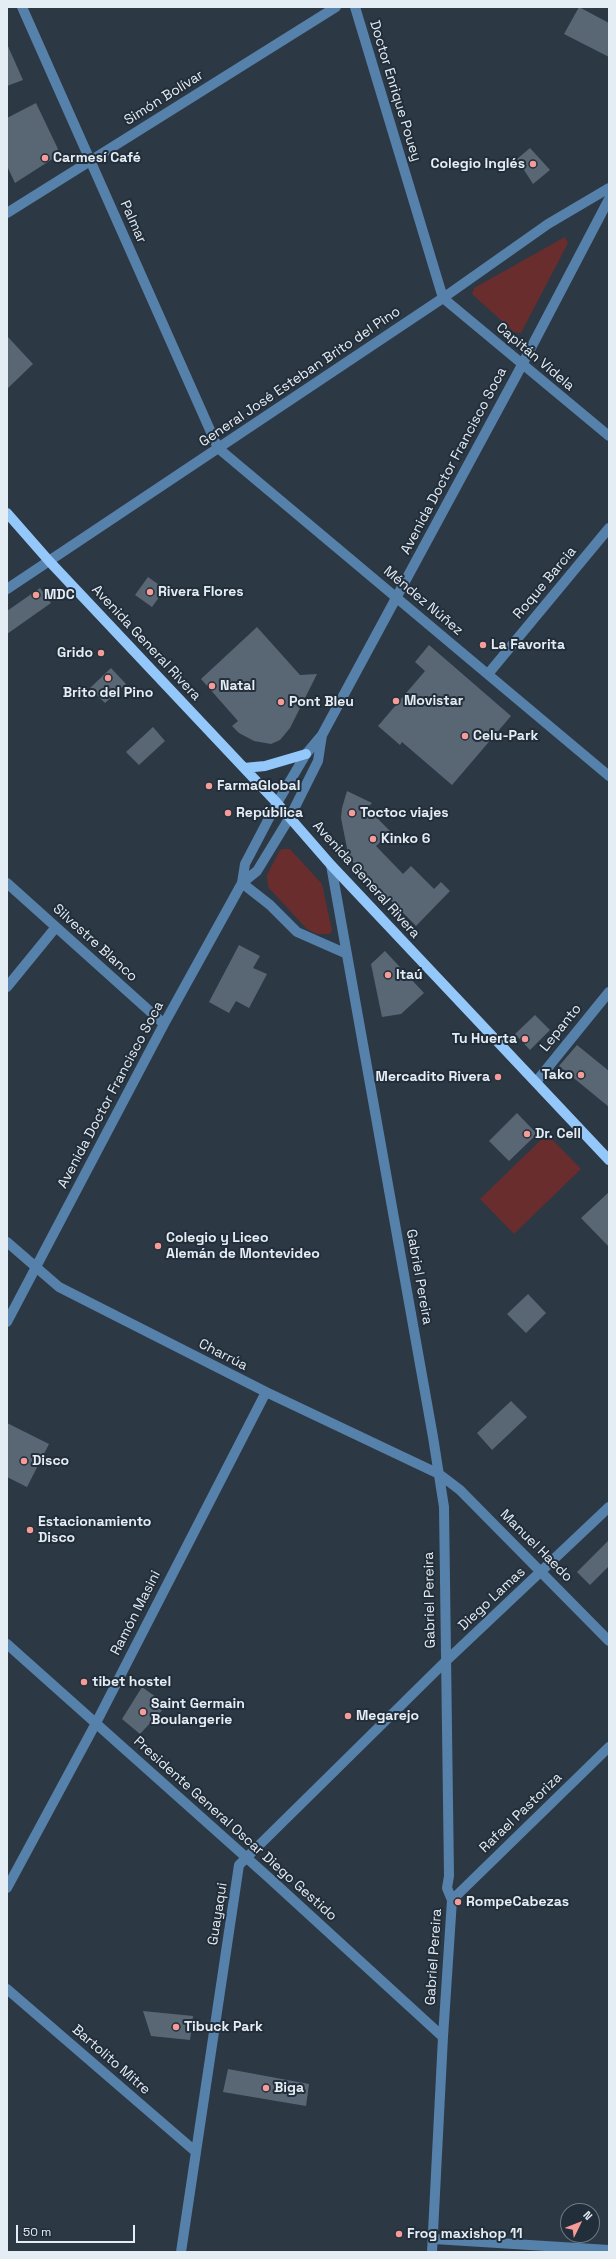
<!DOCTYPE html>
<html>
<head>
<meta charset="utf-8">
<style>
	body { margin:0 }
	#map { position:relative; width:616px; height:2259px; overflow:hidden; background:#2c3844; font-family:"Space Grotesk",sans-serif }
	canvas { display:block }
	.frame { position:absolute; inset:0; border:8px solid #e4ecf4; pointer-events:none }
	.north { position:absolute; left:560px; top:2203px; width:40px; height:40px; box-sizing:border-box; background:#222e3a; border:1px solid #707a84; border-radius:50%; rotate:47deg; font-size:11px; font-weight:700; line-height:16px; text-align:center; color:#e4ecf4 }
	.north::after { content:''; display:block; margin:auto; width:14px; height:18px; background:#f59b98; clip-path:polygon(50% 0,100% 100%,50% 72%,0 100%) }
	.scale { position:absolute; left:16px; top:2225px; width:119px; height:18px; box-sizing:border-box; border:2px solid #e4ecf4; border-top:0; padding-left:5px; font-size:12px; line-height:14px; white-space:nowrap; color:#e4ecf4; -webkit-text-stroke:3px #222e3a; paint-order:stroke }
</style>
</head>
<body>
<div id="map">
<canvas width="616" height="2259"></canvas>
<div class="frame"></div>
<div class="north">N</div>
<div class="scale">50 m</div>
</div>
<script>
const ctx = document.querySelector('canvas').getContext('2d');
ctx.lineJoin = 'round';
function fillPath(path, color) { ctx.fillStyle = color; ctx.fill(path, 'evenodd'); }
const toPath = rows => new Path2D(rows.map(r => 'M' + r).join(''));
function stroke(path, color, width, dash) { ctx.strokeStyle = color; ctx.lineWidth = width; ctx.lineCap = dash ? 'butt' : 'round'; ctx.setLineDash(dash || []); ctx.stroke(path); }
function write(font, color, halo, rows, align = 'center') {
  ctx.font = font + ' "Space Grotesk",sans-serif'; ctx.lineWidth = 4; ctx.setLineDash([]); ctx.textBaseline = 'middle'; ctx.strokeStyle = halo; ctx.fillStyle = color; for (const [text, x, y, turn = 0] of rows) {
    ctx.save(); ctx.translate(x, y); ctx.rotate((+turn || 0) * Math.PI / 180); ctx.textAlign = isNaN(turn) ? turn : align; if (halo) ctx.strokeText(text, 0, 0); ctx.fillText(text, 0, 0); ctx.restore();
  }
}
fillPath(toPath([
	[565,237,568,243,521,333,514,332,472,294,474,288],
	[283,849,290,849,322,884,332,930,330,934,317,934,307,929,268,887,267,875,280,850],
	[547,1134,581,1169,514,1234,480,1199]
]), '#692d2d');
fillPath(toPath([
	[579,7,609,23,609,57,564,34],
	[7,44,23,80,7,86],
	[36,103,58,149,54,158,15,183,7,166,7,118],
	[530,148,550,170,533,184,517,159],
	[7,336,33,364,7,389],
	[148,577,165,589,152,607,135,595],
	[40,588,51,603,7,634,7,611],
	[257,627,300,675,317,674,290,728,280,740,271,744,254,741,239,733,232,726,238,721,201,679],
	[429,645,511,716,452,785,402,742,400,745,378,726,425,671,415,662],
	[111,668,126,684,105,703,90,688],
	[153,727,165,741,139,765,126,752],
	[347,791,372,803,367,808,391,832,376,846,403,874,411,866,434,889,441,882,450,891,416,926,346,855,348,853,341,818,342,808],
	[239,945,260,956,253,968,267,974,249,1008,236,1001,229,1013,209,1002],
	[385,951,424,993,401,1014,382,1017,371,964],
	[535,1015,550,1030,530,1050,515,1034],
	[577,1045,609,1071,609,1107,559,1066],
	[517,1113,537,1134,509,1161,489,1141],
	[609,1192,609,1247,581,1218],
	[528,1294,546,1313,526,1333,507,1314],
	[511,1401,527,1417,492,1450,477,1433],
	[7,1423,49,1444,27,1487,7,1477],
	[609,1540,609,1566,590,1585,577,1572],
	[142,1687,167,1705,140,1734,122,1719],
	[143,2011,193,2016,190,2040,151,2036],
	[228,2069,309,2084,306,2106,223,2092]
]), '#596775');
stroke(toPath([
	[22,7,218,448,609,776],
	[355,7,443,298,609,436],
	[7,213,336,7],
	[7,589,443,298,548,224,609,188],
	[488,674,609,528],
	[331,865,433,1437,444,1507,449,1876,447,1888,452,1900,443,2037,432,2252],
	[7,883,164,1024],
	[242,883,257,871,290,817,318,761,322,735],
	[242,883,270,905,297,932,347,954],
	[7,987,56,927],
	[536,1082,609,992],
	[7,1242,59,1287,266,1392,439,1474,460,1490,609,1641],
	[7,1322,164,1024,242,883,245,864,277,803,306,754,322,735,522,365,609,199],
	[7,1644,267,1876,443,2037],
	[7,1888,96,1723,266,1392],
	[452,1900,609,1747],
	[7,1989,196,2152],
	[434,2239,609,2250],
	[181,2252,239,1865,445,1662,609,1507]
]), '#5681ab', 10);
stroke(toPath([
	[7,513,50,562,277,803,331,865,609,1160],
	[244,768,265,766,306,754]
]), '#94c8fb', 10);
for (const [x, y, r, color] of [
	[45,158,4,"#f59b98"],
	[533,164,4,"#f59b98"],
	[150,592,4,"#f59b98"],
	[36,595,4,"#f59b98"],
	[483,645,4,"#f59b98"],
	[101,653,4,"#f59b98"],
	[108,678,4,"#f59b98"],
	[212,686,4,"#f59b98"],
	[396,701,4,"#f59b98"],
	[281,702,4,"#f59b98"],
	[465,736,4,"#f59b98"],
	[209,786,4,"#f59b98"],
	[228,813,4,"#f59b98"],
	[352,813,4,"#f59b98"],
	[373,839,4,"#f59b98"],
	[388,975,4,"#f59b98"],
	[525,1039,4,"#f59b98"],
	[581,1075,4,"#f59b98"],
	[498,1077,4,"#f59b98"],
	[527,1134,4,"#f59b98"],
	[158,1246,4,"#f59b98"],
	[24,1461,4,"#f59b98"],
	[30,1530,4,"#f59b98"],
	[84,1682,4,"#f59b98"],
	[143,1712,4,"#f59b98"],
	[348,1716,4,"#f59b98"],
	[458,1902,4,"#f59b98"],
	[176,2027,4,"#f59b98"],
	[266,2088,4,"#f59b98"],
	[399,2234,4,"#f59b98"]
]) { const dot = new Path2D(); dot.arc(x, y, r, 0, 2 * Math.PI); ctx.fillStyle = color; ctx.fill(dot); stroke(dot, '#222e3a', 1.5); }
write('14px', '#e4ecf4', '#222e3a', [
	["Doctor Enrique Pouey",395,91,73],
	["Simón Bolívar",164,98,-32],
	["Palmar",133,222,66],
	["Capitán Videla",535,357,40],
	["General José Esteban Brito del Pino",300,377,-34],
	["Avenida Doctor Francisco Soca",454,461,-62],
	["Roque Barcia",545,583,-50],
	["Méndez Núñez",423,601,40],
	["Avenida General Rivera",146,643,47],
	["Avenida General Rivera",366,880,48],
	["Silvestre Blanco",95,943,42],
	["Lepanto",561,1028,-51],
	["Avenida Doctor Francisco Soca",111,1095,-62],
	["Gabriel Pereira",419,1277,80],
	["Charrúa",223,1355,27],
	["Manuel Haedo",536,1546,45],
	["Diego Lamas",492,1599,-43],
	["Gabriel Pereira",430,1600,-91],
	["Ramón Masini",136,1613,-63],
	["Rafael Pastoriza",521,1813,-44],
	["Presidente General Oscar Diego Gestido",235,1829,42],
	["Guayaqui",218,1914,-81],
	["Gabriel Pereira",434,1957,-86],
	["Bartolito Mitre",111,2060,41]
]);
write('bold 14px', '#e4ecf4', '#222e3a', [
	["Carmesí Café",53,158],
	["Colegio Inglés",525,164,"right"],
	["Rivera Flores",158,592],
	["MDC",44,595],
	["La Favorita",491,645],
	["Grido",93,653,"right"],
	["Natal",220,686],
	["Brito del Pino",108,693,"center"],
	["Movistar",404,701],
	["Pont Bleu",289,702],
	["Celu-Park",473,736],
	["FarmaGlobal",217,786],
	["República",236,813],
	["Toctoc viajes",360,813],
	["Kinko 6",381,839],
	["Itaú",396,975],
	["Tu Huerta",517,1039,"right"],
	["Tako",573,1075,"right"],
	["Mercadito Rivera",490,1077,"right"],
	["Dr. Cell",535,1134],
	["Colegio y Liceo",166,1238],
	["Alemán de Montevideo",166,1254],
	["Disco",32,1461],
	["Estacionamiento",38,1522],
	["Disco",38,1538],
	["tibet hostel",92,1682],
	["Saint Germain",151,1704],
	["Boulangerie",151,1720],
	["Megarejo",356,1716],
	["RompeCabezas",466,1902],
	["Tibuck Park",184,2027],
	["Biga",274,2088],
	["Frog maxishop 11",407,2234]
], 'left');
</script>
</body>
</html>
